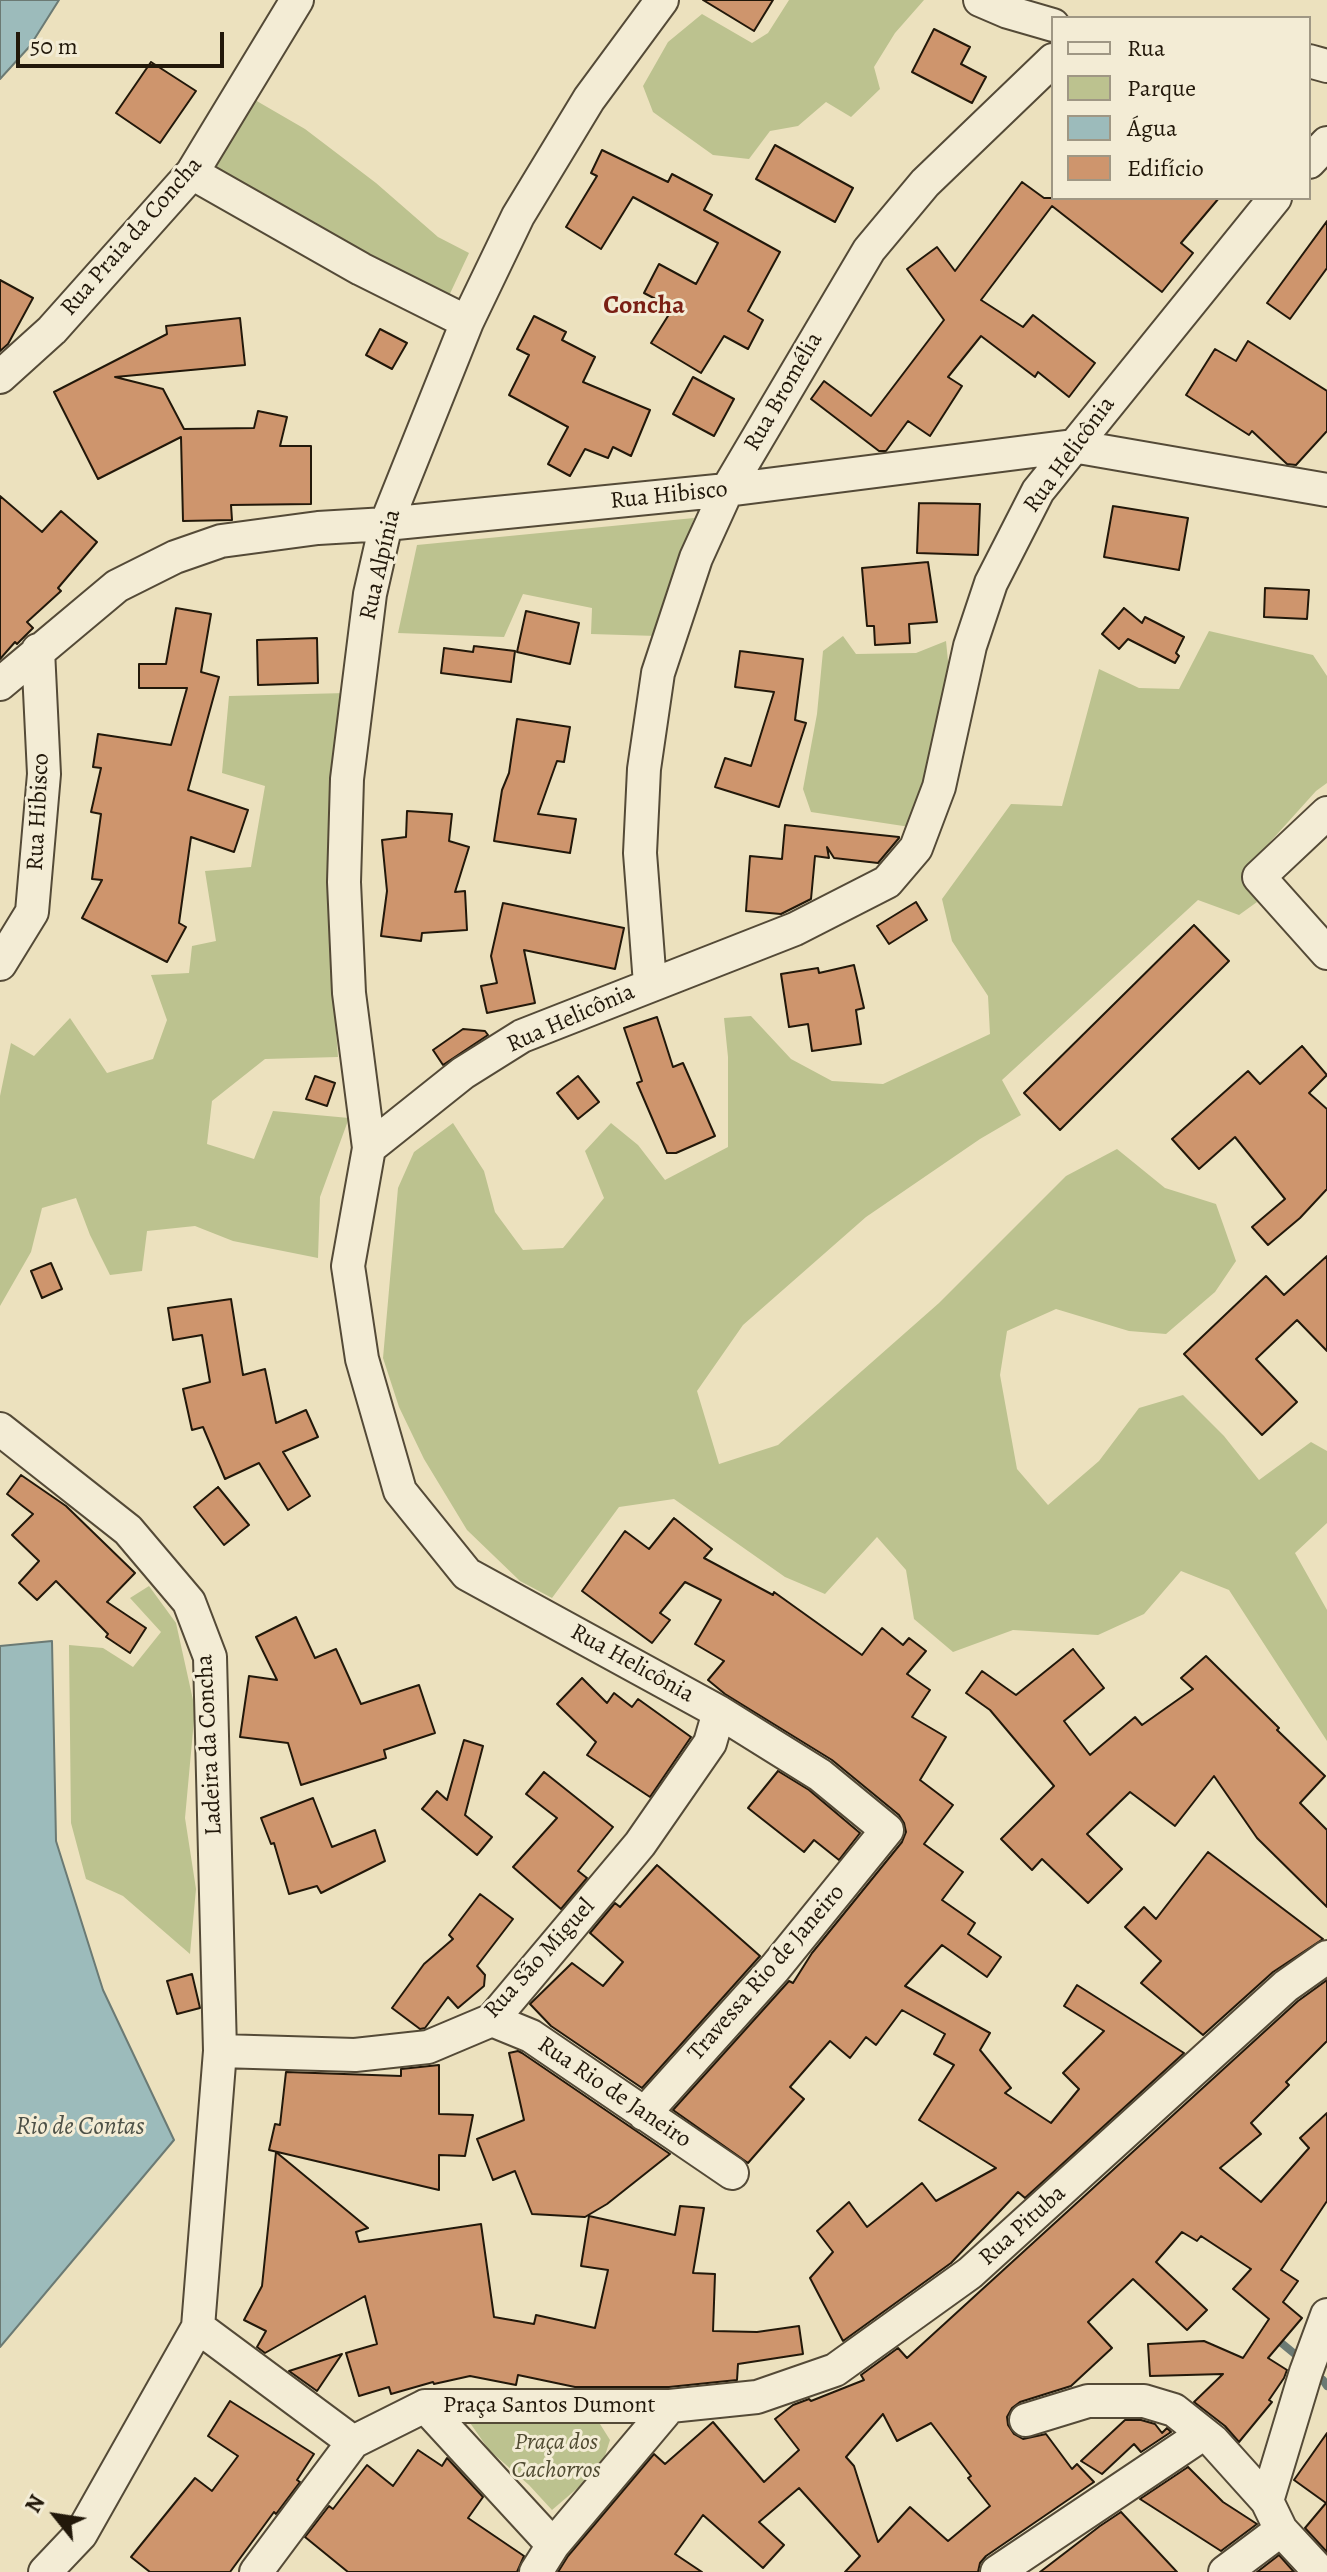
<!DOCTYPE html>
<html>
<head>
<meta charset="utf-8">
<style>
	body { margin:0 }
	#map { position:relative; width:1327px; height:2572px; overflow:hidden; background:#ece1be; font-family:Alegreya,serif }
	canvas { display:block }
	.legend { position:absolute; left:1051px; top:16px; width:260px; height:184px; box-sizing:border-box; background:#f3ecd5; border:2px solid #9f9784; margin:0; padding:10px 14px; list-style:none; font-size:24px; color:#22180a }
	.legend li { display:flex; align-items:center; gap:16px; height:40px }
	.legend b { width:40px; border:2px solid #9f9784 }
	.north { position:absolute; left:16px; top:2476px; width:80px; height:80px; -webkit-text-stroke:6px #f3ecd5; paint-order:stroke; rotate:300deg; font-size:22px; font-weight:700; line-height:32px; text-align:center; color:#22180a }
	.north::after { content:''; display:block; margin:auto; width:28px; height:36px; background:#22180a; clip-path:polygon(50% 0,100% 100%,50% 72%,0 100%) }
	.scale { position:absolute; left:16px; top:32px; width:208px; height:36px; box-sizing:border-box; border:4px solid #22180a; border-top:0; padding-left:10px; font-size:24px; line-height:28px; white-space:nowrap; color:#22180a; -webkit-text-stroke:6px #f3ecd5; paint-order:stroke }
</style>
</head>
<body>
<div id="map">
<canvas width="1327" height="2572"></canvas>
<ul class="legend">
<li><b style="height:10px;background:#f3ecd5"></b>Rua</li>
<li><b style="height:22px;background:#bcc28f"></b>Parque</li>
<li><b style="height:22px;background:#9cbbbb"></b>Água</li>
<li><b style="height:22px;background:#ce956d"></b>Edifício</li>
</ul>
<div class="north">N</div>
<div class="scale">50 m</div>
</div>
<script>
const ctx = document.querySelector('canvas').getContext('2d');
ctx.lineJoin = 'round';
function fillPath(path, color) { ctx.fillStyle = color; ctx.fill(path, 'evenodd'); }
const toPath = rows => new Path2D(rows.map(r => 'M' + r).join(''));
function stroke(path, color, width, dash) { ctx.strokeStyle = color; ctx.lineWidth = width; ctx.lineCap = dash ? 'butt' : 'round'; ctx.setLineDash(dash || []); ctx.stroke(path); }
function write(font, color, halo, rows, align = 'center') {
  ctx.font = font + ' Alegreya,serif'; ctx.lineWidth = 6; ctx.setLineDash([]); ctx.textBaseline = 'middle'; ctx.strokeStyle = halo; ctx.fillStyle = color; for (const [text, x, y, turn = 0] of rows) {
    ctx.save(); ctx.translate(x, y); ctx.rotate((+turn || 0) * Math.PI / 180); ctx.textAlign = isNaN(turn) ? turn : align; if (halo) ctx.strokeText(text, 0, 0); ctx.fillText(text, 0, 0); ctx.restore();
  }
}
fillPath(toPath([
	[789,0,924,0,895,33,874,67,880,89,851,117,826,102,798,126,770,131,749,159,713,155,653,112,643,86,668,42,702,14,752,43,768,33],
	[255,100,305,129,376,183,438,237,469,253,447,300,212,172],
	[694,518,657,636,591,634,592,608,523,594,504,637,398,633,417,545],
	[1209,631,1313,655,1327,676,1327,783,1316,791,1243,872,1257,902,1239,915,1198,900,1002,1080,1021,1115,980,1139,866,1217,743,1325,697,1391,719,1464,778,1445,939,1303,1066,1176,1117,1149,1165,1188,1216,1204,1236,1261,1215,1292,1166,1334,1129,1331,1056,1309,1007,1331,1000,1375,1017,1469,1048,1505,1099,1461,1139,1408,1183,1395,1224,1436,1259,1480,1311,1442,1327,1451,1327,1523,1295,1553,1327,1610,1327,1741,1229,1590,1181,1571,1144,1614,1098,1635,1013,1630,953,1652,914,1619,906,1570,877,1537,825,1594,785,1577,674,1499,619,1507,552,1598,520,1581,467,1530,424,1459,399,1407,383,1358,398,1188,414,1152,453,1123,484,1171,495,1212,523,1250,563,1248,604,1198,585,1151,611,1123,638,1145,665,1180,728,1147,728,1057,724,1018,751,1016,791,1059,832,1081,883,1084,990,1034,988,996,952,941,942,899,1011,804,1062,806,1099,669,1139,688,1179,689],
	[843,636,856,654,916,653,946,641,949,671,935,755,910,827,811,812,803,789,817,714,823,651],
	[346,693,332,790,330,950,338,1057,265,1059,212,1101,207,1144,254,1159,273,1111,349,1118,320,1197,318,1258,233,1241,195,1226,147,1231,142,1271,110,1275,90,1235,76,1198,42,1208,31,1252,0,1306,0,1096,11,1043,34,1056,70,1018,107,1073,153,1059,167,1020,151,975,189,973,192,946,216,941,205,871,251,867,265,786,222,773,229,696],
	[149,1586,176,1623,195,1709,185,1818,196,1889,190,1954,123,1896,86,1879,71,1823,69,1645,103,1648,133,1667,161,1632,130,1598],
	[526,2415,600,2424,610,2440,601,2468,552,2510,529,2485,489,2450,468,2420]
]), '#bcc28f');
const water = toPath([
	[0,0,59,0,30,46,0,79,0,0],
	[52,1641,56,1841,103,1990,174,2140,0,2347,0,1646,52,1641]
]);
fillPath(water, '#9cbbbb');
stroke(water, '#6b7a74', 2);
stroke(toPath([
	[1279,2341,1296,2355],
	[1323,2380,1327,2386]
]), '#6b7a74', 8);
const building = toPath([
	[703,0,773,0,754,31,703,0],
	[934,29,970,47,961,64,986,77,972,103,912,72,934,29],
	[151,62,196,91,160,143,116,113,151,62],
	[775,145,853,188,835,222,756,179,775,145],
	[602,150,668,182,672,174,712,195,704,210,780,252,748,311,763,320,748,349,724,336,701,373,651,343,673,308,644,293,659,264,696,284,718,243,633,197,601,249,566,227,597,176,591,173,602,150],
	[1022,182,1044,198,1219,198,1181,243,1193,253,1162,292,1052,206,981,300,1023,327,1033,315,1095,363,1069,397,1038,372,1035,377,981,336,948,377,962,386,930,436,908,421,886,451,879,451,811,399,824,381,871,416,944,320,907,269,937,247,955,271,1022,182],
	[1327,221,1327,268,1290,319,1267,303,1327,221],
	[0,280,33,298,8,344,0,351,0,280],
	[534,316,566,332,562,340,595,357,583,382,650,410,631,456,613,447,608,458,585,449,570,476,548,464,568,427,509,395,529,355,517,349,534,316],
	[240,318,245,365,115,377,163,389,184,429,254,428,258,411,287,417,280,446,311,446,311,504,231,505,232,520,183,521,181,437,98,479,54,392,167,334,166,326,240,318],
	[380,329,407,343,392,369,366,355,380,329],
	[1248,341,1327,391,1327,431,1296,465,1287,464,1252,431,1249,435,1186,395,1215,349,1236,361,1248,341],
	[693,377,734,399,714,436,673,414,693,377],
	[0,496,42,532,61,511,97,542,58,588,61,591,27,622,33,628,17,644,15,642,0,659,0,496],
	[919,503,980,504,978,555,917,553,919,503],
	[1113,506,1188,518,1179,570,1104,557,1113,506],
	[928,562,937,622,909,624,910,643,875,645,874,626,867,626,862,568,928,562],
	[1265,588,1309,590,1307,619,1264,617,1265,588],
	[176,608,211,614,201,672,219,677,188,790,248,810,234,852,191,837,179,923,186,927,167,962,82,918,102,880,92,879,101,814,91,812,101,768,93,767,98,734,171,745,187,688,139,688,139,664,166,664,176,608],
	[1124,608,1142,623,1145,617,1184,637,1176,653,1179,656,1175,663,1128,639,1119,649,1102,634,1124,608],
	[526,611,579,623,570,664,517,652,526,611],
	[317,638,318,683,258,685,257,640,317,638],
	[474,646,515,651,511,682,441,673,444,648,473,652,474,646],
	[740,651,803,659,795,720,806,723,779,807,715,787,725,758,751,766,774,692,735,687,740,651],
	[517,719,570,727,564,762,557,761,538,814,576,819,570,853,494,841,502,790,509,773,517,719],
	[407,811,452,814,449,841,469,847,455,892,465,891,467,930,422,933,421,941,381,936,387,891,382,840,406,837,407,811],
	[785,825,899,837,899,838,878,863,834,858,827,847,829,858,815,856,811,899,781,914,746,911,750,856,782,859,785,825],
	[916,902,927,920,889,944,877,926,916,902],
	[503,903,624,928,615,969,524,950,535,1003,487,1013,481,986,497,983,491,956,503,903],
	[1194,925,1229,961,1060,1130,1024,1093,1194,925],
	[854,965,864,1008,856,1010,861,1044,812,1051,808,1024,789,1027,781,974,818,968,819,973,854,965],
	[657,1017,673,1067,683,1063,715,1136,676,1153,667,1153,637,1083,642,1081,624,1028,657,1017],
	[463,1029,485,1031,488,1035,443,1065,433,1050,463,1029],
	[1302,1046,1327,1075,1309,1093,1327,1109,1327,1189,1300,1218,1268,1245,1252,1227,1285,1199,1235,1137,1199,1169,1172,1139,1248,1071,1260,1084,1302,1046],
	[315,1076,335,1083,327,1106,306,1099,315,1076],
	[578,1076,599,1102,578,1119,557,1093,578,1076],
	[1327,1256,1327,1351,1297,1320,1256,1359,1297,1402,1262,1435,1184,1354,1266,1276,1284,1295,1327,1256],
	[51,1263,62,1289,42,1298,31,1271,51,1263],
	[231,1299,243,1375,265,1369,276,1423,306,1410,318,1437,283,1452,310,1496,288,1510,259,1463,225,1479,203,1427,192,1430,183,1389,210,1382,202,1335,173,1340,168,1308,231,1299],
	[21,1475,66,1506,135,1573,107,1602,146,1628,130,1653,106,1637,108,1634,56,1581,37,1600,19,1583,39,1561,12,1535,33,1514,7,1494,21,1475],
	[218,1487,249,1525,224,1545,194,1507,218,1487],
	[674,1518,712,1549,704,1558,773,1595,774,1592,862,1655,882,1628,903,1645,909,1638,926,1651,907,1674,930,1690,912,1717,946,1737,920,1780,953,1805,924,1844,963,1872,942,1900,975,1923,968,1934,1001,1957,987,1977,942,1945,905,1986,990,2033,980,2050,1011,2088,1005,2093,1051,2123,1079,2089,1063,2073,1104,2031,1064,2006,1077,1985,1184,2053,1025,2198,1018,2192,951,2263,843,2341,810,2278,833,2252,817,2231,849,2202,867,2227,922,2183,936,2201,996,2168,919,2120,954,2065,934,2054,945,2034,902,2010,876,2045,866,2037,850,2058,830,2041,790,2087,804,2099,748,2163,673,2110,789,1981,793,1983,812,1953,902,1842,906,1832,904,1823,899,1815,832,1760,725,1694,708,1680,724,1661,695,1644,721,1600,685,1582,660,1613,670,1620,652,1643,582,1591,625,1531,649,1549,674,1518],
	[296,1617,315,1658,336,1649,361,1704,419,1685,435,1733,384,1750,386,1758,301,1785,288,1743,240,1737,249,1676,277,1680,256,1637,296,1617],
	[1073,1649,1104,1688,1064,1721,1090,1755,1135,1717,1142,1725,1193,1689,1181,1678,1206,1656,1279,1728,1277,1730,1325,1776,1300,1803,1327,1830,1327,1907,1257,1838,1214,1776,1175,1826,1130,1792,1087,1834,1122,1869,1088,1903,1042,1859,1032,1870,1001,1839,1054,1786,990,1710,966,1693,982,1671,1016,1695,1073,1649],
	[582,1678,607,1703,614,1693,632,1707,638,1699,691,1737,650,1797,587,1755,596,1742,557,1704,582,1678],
	[464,1740,483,1746,465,1815,492,1837,477,1855,422,1809,437,1791,447,1800,464,1740],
	[778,1771,809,1790,860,1833,839,1860,814,1840,804,1852,748,1808,778,1771],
	[544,1772,613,1827,578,1871,587,1878,561,1909,513,1867,557,1818,526,1794,544,1772],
	[313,1798,332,1847,375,1830,385,1861,321,1893,317,1886,289,1894,274,1843,271,1844,261,1818,313,1798],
	[1208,1852,1323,1939,1273,1972,1203,2035,1141,1983,1161,1961,1125,1927,1144,1907,1156,1919,1208,1852],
	[657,1865,760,1956,642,2088,551,2026,530,2004,572,1963,603,1986,623,1962,590,1933,615,1903,620,1907,657,1865],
	[480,1894,513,1919,477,1966,485,1975,484,1986,458,2008,448,1997,425,2028,420,2029,392,2008,424,1964,453,1939,449,1935,480,1894],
	[192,1974,200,2008,177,2014,167,1981,192,1974],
	[1327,1980,1327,2041,1286,2082,1289,2085,1251,2123,1261,2134,1220,2168,1261,2202,1309,2148,1300,2138,1327,2113,1327,2201,1281,2270,1298,2281,1283,2302,1302,2318,1268,2358,1287,2370,1284,2378,1269,2400,1272,2402,1239,2442,1225,2426,1194,2402,1223,2374,1150,2376,1148,2344,1204,2341,1243,2358,1269,2319,1233,2289,1251,2269,1201,2236,1197,2241,1182,2232,1156,2262,1207,2310,1187,2330,1133,2279,1088,2322,1112,2348,1071,2386,1020,2402,1012,2408,1007,2417,1008,2425,1014,2434,1023,2439,1046,2434,1072,2469,1077,2464,1094,2482,986,2556,980,2563,978,2572,845,2572,860,2556,799,2488,759,2522,784,2545,763,2568,703,2515,675,2554,702,2572,558,2572,568,2556,654,2454,665,2464,713,2422,764,2482,799,2450,775,2419,793,2405,809,2399,811,2401,864,2380,861,2375,898,2348,907,2358,1298,2001,1327,1980],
	[883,2414,897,2441,931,2423,971,2476,968,2478,990,2506,948,2541,910,2507,878,2542,854,2466,846,2457,883,2414],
	[518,2051,522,2053,670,2154,607,2204,585,2217,532,2214,515,2171,493,2180,477,2139,524,2120,509,2053,518,2051],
	[439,2065,439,2114,473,2115,465,2156,439,2155,439,2190,269,2150,275,2124,280,2125,286,2072,401,2076,401,2069,439,2065],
	[276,2152,368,2228,356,2232,359,2242,481,2224,494,2317,534,2324,536,2315,595,2328,608,2270,581,2266,589,2216,675,2235,680,2206,704,2208,693,2273,715,2274,713,2331,757,2332,799,2326,803,2354,738,2364,737,2380,669,2387,575,2387,518,2375,516,2385,470,2376,434,2384,433,2382,391,2394,389,2387,359,2396,346,2353,377,2344,365,2296,265,2353,257,2347,266,2331,244,2320,262,2286,276,2152],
	[342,2354,317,2391,289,2371,342,2354],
	[230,2401,314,2454,297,2480,300,2482,276,2514,274,2512,230,2572,150,2572,131,2557,195,2478,212,2491,238,2456,208,2436,230,2401],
	[1125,2420,1141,2420,1155,2424,1162,2433,1167,2428,1171,2432,1141,2452,1134,2444,1102,2474,1081,2461,1125,2420],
	[1327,2433,1327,2552,1305,2528,1326,2503,1294,2480,1327,2433],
	[418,2450,442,2466,447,2458,483,2497,468,2518,524,2556,517,2572,348,2572,305,2537,329,2506,333,2509,367,2465,393,2486,418,2450],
	[1188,2467,1223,2502,1257,2524,1221,2551,1140,2499,1188,2467],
	[1121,2512,1177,2572,1040,2572,1100,2526,1121,2512],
	[1279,2555,1294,2572,1257,2572,1279,2555]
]);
fillPath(building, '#ce956d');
stroke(building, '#22180a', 2);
const minor = toPath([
	[980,0,1008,12,1053,25],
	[1309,61,1327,66],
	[1309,162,1327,143],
	[192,173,361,269,467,322],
	[0,377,52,330,192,173,297,0],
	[0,684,117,586,175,557,221,541,318,528,386,524,727,490,1073,446,1327,490],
	[1327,813,1259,877,1327,953],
	[0,964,32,912,44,774,38,650],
	[650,984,640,853,644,769,658,673,696,558,727,490,869,250,925,183,1053,60],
	[369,1148,463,1073,522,1036,795,929,887,882,916,848,939,787,970,646,991,583,1038,491,1275,198],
	[0,1429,128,1530,189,1602,210,1657,220,2051,198,2327,81,2534,45,2572],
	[492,2020,531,2036,732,2173],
	[220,2051,355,2055,428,2047,492,2020,640,1844,710,1743,719,1712],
	[644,2114,775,1968,887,1830,820,1775,719,1712,467,1574,400,1491,362,1359,348,1266,369,1148,349,993,344,882,347,779,370,594,386,524,467,322,518,216,589,99,662,0],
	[198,2327,353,2442],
	[425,2406,553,2545],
	[1026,2420,1088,2401,1144,2401,1174,2410,1213,2441,1267,2501,1281,2530,1320,2572],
	[1267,2501,1306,2372,1327,2315],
	[256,2572,353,2442,425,2406,670,2406,757,2397,835,2370,970,2273,1286,1986,1327,1957],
	[536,2572,553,2545,670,2406],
	[997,2572,1203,2434],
	[1225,2572,1281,2530]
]);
stroke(minor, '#544a37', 36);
stroke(minor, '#f3ecd5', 32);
write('24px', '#22180a', '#f3ecd5', [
	["Rua Praia da Concha",132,237,-49],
	["Rua Bromélia",784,392,-60],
	["Rua Helicônia",1070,455,-54],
	["Rua Hibisco",669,496,-6],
	["Rua Alpínia",381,565,-77],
	["Rua Hibisco",39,812,-87],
	["Rua Helicônia",571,1019,-24],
	["Rua Helicônia",632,1664,29],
	["Ladeira da Concha",210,1745,-93],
	["Rua São Miguel",540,1959,-48],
	["Travessa Rio de Janeiro",767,1973,-49],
	["Rua Rio de Janeiro",614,2093,34],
	["Rua Pituba",1023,2226,-42],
	["Praça Santos Dumont",549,2406]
]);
write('italic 24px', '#504b32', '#f3ecd5', [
	["Praça dos",556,2443],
	["Cachorros",556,2471]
]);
write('bold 26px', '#7a1f14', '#f3ecd5', [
	["Concha",644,307]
]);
write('italic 26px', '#4d5148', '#f3ecd5', [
	["Rio de Contas",80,2128]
]);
</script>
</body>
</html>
